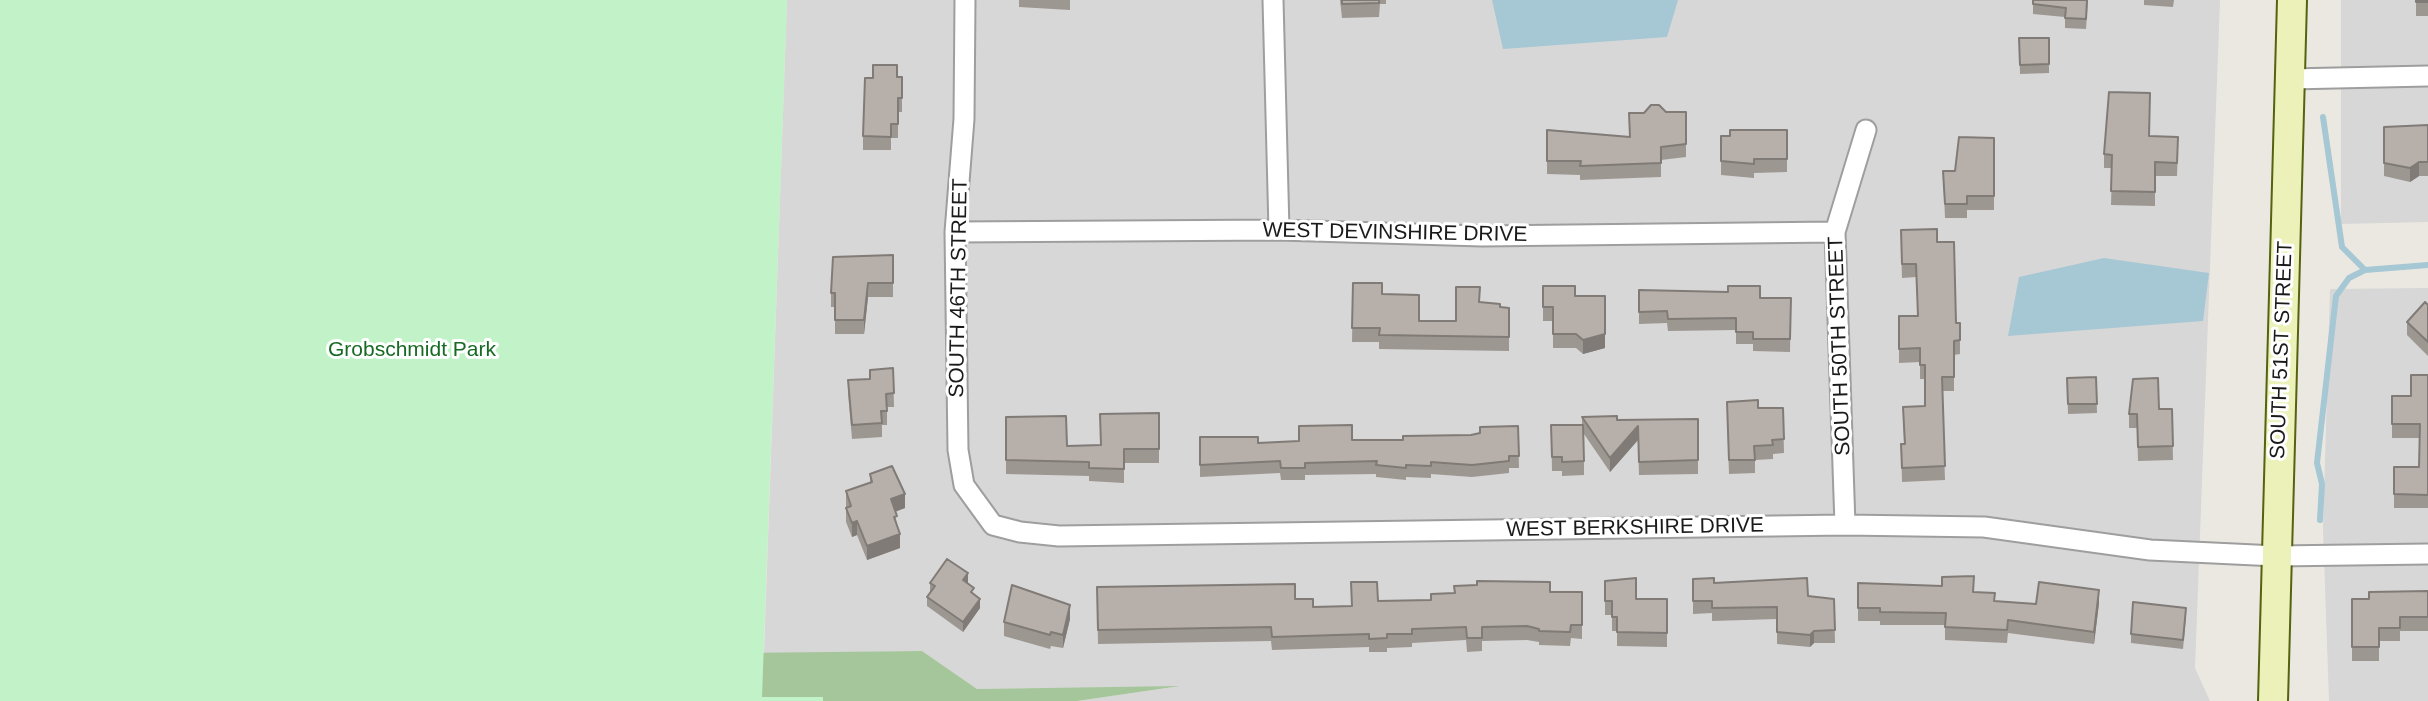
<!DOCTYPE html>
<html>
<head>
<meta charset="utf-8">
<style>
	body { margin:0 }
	canvas { display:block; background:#ebe8e1 }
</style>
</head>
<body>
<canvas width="2428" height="701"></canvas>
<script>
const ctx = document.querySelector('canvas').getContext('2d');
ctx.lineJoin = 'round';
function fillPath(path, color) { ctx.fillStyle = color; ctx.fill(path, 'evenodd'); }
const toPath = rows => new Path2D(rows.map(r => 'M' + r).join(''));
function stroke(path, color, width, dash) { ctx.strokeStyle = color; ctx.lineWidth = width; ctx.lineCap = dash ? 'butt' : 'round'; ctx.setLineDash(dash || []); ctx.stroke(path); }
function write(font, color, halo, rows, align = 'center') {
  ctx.font = font + ' Helvetica,sans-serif'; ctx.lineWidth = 6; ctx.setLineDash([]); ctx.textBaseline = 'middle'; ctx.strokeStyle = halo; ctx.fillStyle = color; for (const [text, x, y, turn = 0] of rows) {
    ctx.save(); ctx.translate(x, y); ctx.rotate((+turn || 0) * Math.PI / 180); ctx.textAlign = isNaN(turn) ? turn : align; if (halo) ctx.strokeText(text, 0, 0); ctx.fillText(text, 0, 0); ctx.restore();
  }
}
fillPath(toPath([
	[787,0,2220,0,2195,668,2210,701,1077,701,1173,687,977,689,922,651,764,654],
	[2341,0,2428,0,2428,222,2341,224],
	[2428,288,2428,701,2329,701,2323,529,2330,289]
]), '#d8d7d7');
fillPath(toPath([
	[922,651,977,689,1180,686,1077,701,0,701,0,661]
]), '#a4c69a');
fillPath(toPath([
	[0,0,787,0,762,697,823,697,823,701,0,701]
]), '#c1f2c8');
fillPath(toPath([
	[1492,0,1678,0,1667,37,1503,49],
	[2104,258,2209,273,2203,321,2008,336,2019,277]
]), '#a6c7d4');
stroke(toPath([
	[2323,117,2342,247,2365,270],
	[2320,520,2322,484,2317,463,2336,296,2349,278,2365,270,2428,265]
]), '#a6c7d4', 6);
const street = toPath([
	[965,0,964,119,955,232,958,450,964,485,993,525,1020,532,1059,536,1845,525,1984,527,2150,550,2276,556,2428,554],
	[1273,0,1279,230],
	[2290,79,2428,76],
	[955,232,1279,230,1482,236,1835,232],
	[1845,525,1835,232,1866,130]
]);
const secondary = toPath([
	[2273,701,2292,0]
]);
stroke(street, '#9e9e9e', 23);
stroke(secondary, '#556210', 32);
stroke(street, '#fff', 19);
stroke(secondary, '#ebf1b9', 28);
fillPath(toPath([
	[1019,0,1070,0,1070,10,1019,7],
	[1340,0,1386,0,1386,4,1380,4,1379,17,1342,18],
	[2033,0,2088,0,2086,29,2065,28,2065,17,2033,14],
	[2144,0,2174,0,2173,7,2144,5],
	[2416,0,2428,0,2428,16,2416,16],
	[2019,38,2049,38,2049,73,2020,74],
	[897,77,902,77,902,112,898,112,898,138,891,138,891,150,863,150,863,136],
	[1666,112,1686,112,1686,157,1661,160,1661,177,1580,180,1580,175,1547,174,1547,130,1630,137],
	[2428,125,2428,176,2419,176,2410,182,2384,176,2384,127],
	[1787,130,1787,172,1754,173,1754,178,1721,175,1721,136],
	[2149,136,2178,150,2177,176,2155,176,2155,206,2111,205,2112,168,2104,168,2104,154],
	[1994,138,1994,210,1967,210,1967,218,1945,218,1943,171,1955,171],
	[1937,242,1956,323,1960,323,1960,354,1954,355,1954,391,1942,391,1945,480,1902,482,1901,444,1904,444,1903,407,1925,406,1925,379,1920,379,1920,362,1899,363,1899,316,1918,316,1916,277,1902,278,1901,244],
	[893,255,893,297,868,297,864,334,835,334,835,307,831,307,831,293],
	[1353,283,1382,294,1419,321,1456,321,1500,307,1509,308,1509,351,1379,349,1379,342,1352,342],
	[1543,286,1575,296,1605,348,1583,354,1576,348,1553,348,1553,321,1543,321],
	[1639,290,1760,298,1791,298,1790,352,1753,351,1753,344,1736,344,1736,330,1668,331,1667,323,1639,324],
	[2428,305,2428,356,2407,335,2407,322],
	[893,368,894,407,887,407,887,425,882,425,882,437,852,439,848,393,848,380,870,379],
	[2428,375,2428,508,2394,508,2394,467,2419,467,2420,438,2392,438,2392,396,2411,396],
	[2096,377,2097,413,2068,414,2067,378],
	[1758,408,1783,408,1784,453,1773,454,1773,459,1755,460,1755,473,1729,474,1727,415],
	[2159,409,2172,409,2173,460,2138,461,2137,428,2129,428,2129,414],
	[1159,413,1159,463,1124,463,1124,483,1089,481,1089,476,1006,474,1006,417,1067,446,1100,445],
	[1582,417,1617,420,1698,419,1698,474,1639,475,1638,440,1610,472,1584,434,1584,475,1562,476,1562,471,1552,471,1551,425,1582,425],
	[1518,426,1519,468,1509,468,1509,473,1472,477,1431,474,1431,478,1406,477,1406,480,1376,477,1376,474,1305,475,1305,480,1281,480,1280,473,1200,477,1200,437,1258,443,1352,440,1403,440,1471,435],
	[870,474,905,508,895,512,900,548,867,560,857,535,852,537,846,522,846,491,870,483],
	[1693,579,1714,583,1834,599,1835,643,1814,643,1810,647,1777,644,1777,619,1712,621,1712,613,1693,614],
	[1605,581,1636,599,1667,599,1667,647,1617,646,1617,631,1612,631,1612,615,1605,615],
	[1351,582,1378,601,1431,600,1550,592,1582,592,1582,639,1571,638,1570,646,1539,645,1539,642,1527,640,1482,641,1482,651,1467,652,1466,640,1412,643,1412,647,1387,648,1387,652,1369,652,1369,647,1272,650,1271,641,1098,644,1097,587,1295,599,1313,607,1352,606],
	[930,583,968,583,980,608,963,632,927,606,927,597,930,593],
	[1858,583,1974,592,1995,601,2036,604,2099,603,2094,644,2008,633,2007,643,1945,640,1945,625,1880,625,1880,621,1858,621],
	[2428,591,2428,631,2400,631,2400,641,2379,641,2379,661,2352,661,2352,599,2369,599],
	[2186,617,2183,649,2131,643,2131,634],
	[1070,619,1063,648,1051,646,1050,649,1004,636,1004,622]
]), '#9d9792');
fillPath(toPath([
	[2419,162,2419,176,2410,182,2410,168],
	[868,283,868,297,864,334,864,320],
	[1605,334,1605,348,1583,354,1583,340],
	[1638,426,1638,440,1610,472,1610,458],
	[905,494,905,508,891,513,891,499],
	[857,521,857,535,852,537,852,523],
	[900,534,900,548,867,560,867,546],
	[968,573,968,583,963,590,963,580],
	[2099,590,2099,603,2094,644,2094,632],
	[980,599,980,608,963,632,963,622],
	[1070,605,1070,619,1063,648,1063,635],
	[1814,631,1814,643,1810,647,1810,635]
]), '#807b77');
const building = toPath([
	[1342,0,1379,0,1379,3,1342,4,1342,0],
	[2033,0,2087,0,2086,19,2065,18,2066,8,2033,4,2033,0],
	[2416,0,2428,0,2428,2,2416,2,2416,0],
	[2019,38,2049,38,2049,64,2020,65,2019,38],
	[873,65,897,65,897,77,902,77,902,98,898,98,898,124,891,124,891,137,863,136,865,78,873,78,873,65],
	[2109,92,2150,93,2149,136,2178,137,2177,163,2155,162,2155,192,2111,191,2112,155,2104,154,2109,92],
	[1651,105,1659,105,1666,112,1686,112,1686,144,1661,147,1661,163,1580,166,1581,161,1547,161,1547,130,1630,137,1629,113,1644,113,1651,105],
	[2428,125,2428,162,2419,162,2410,168,2384,163,2384,127,2428,125],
	[1730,130,1787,130,1787,159,1754,159,1754,164,1721,161,1721,136,1730,136,1730,130],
	[1959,137,1994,138,1994,196,1967,196,1967,204,1945,204,1943,171,1955,171,1959,137],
	[1937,229,1937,242,1954,242,1956,323,1960,323,1960,340,1954,341,1954,377,1942,377,1945,466,1902,468,1901,444,1905,444,1903,407,1925,406,1925,365,1920,365,1920,348,1899,349,1899,316,1918,316,1916,264,1902,264,1901,230,1937,229],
	[893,255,893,283,868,283,864,320,835,320,835,293,831,293,833,257,893,255],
	[1353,283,1382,283,1382,294,1419,295,1419,321,1456,321,1456,287,1480,287,1479,302,1500,304,1500,307,1509,308,1509,337,1379,335,1380,328,1352,328,1353,283],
	[1543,286,1575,286,1575,296,1605,296,1605,334,1583,340,1576,334,1553,334,1553,307,1543,307,1543,286],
	[1728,286,1760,286,1760,298,1791,298,1790,339,1753,339,1753,332,1736,332,1736,318,1668,319,1667,311,1639,312,1639,290,1728,292,1728,286],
	[2425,302,2428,305,2428,342,2407,322,2425,302],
	[893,368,894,393,886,394,887,411,881,411,882,423,852,425,848,380,870,379,870,370,893,368],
	[2411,375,2428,375,2428,495,2394,494,2394,467,2419,467,2420,424,2392,424,2392,396,2411,396,2411,375],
	[2096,377,2097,404,2068,404,2067,378,2096,377],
	[2158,378,2159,409,2172,409,2173,446,2138,447,2137,414,2129,414,2133,379,2158,378],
	[1758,400,1758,408,1783,408,1784,439,1772,440,1773,445,1754,446,1755,460,1729,460,1727,402,1758,400],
	[1159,413,1159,449,1124,449,1124,469,1089,468,1089,462,1006,460,1006,417,1066,416,1067,446,1101,445,1100,414,1159,413],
	[1617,416,1617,420,1698,419,1698,460,1639,462,1638,426,1610,458,1582,417,1617,416],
	[1352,425,1352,440,1403,440,1403,436,1471,435,1480,433,1480,427,1518,426,1519,456,1509,456,1509,461,1472,465,1431,462,1431,466,1406,465,1406,468,1376,465,1377,461,1305,463,1305,468,1281,468,1280,461,1200,465,1200,437,1258,437,1258,443,1299,441,1299,426,1352,425],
	[1551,425,1583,425,1584,461,1562,462,1562,457,1552,457,1551,425],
	[892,466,905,494,891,499,897,516,894,517,900,534,867,546,857,521,852,523,846,508,851,506,846,491,872,482,870,474,892,466],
	[947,559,968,573,963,580,974,588,971,592,980,599,963,622,927,597,935,586,930,583,947,559],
	[1974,576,1973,592,1995,593,1994,601,2036,604,2039,582,2099,590,2094,632,2008,620,2007,630,1945,627,1946,613,1880,612,1880,608,1858,608,1858,583,1942,586,1942,577,1974,576],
	[1636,578,1636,599,1667,599,1667,633,1617,632,1617,617,1612,617,1612,601,1605,601,1605,581,1636,578],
	[1714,578,1714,583,1807,578,1808,596,1834,599,1835,630,1814,631,1810,635,1777,632,1777,607,1712,608,1712,601,1693,601,1693,579,1714,578],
	[1477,581,1550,582,1550,592,1582,592,1582,625,1571,625,1570,632,1539,631,1539,629,1527,626,1482,627,1482,638,1467,638,1466,627,1412,629,1412,634,1387,634,1387,638,1369,639,1369,634,1272,637,1271,627,1098,630,1097,587,1295,584,1295,599,1313,599,1313,607,1352,606,1351,582,1377,582,1378,601,1431,600,1431,594,1455,593,1454,586,1477,585,1477,581],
	[1012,585,1070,605,1063,635,1051,632,1050,635,1004,622,1012,585],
	[2428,591,2428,617,2400,617,2400,628,2379,628,2379,647,2352,647,2352,599,2369,599,2369,592,2428,591],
	[2133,602,2186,608,2183,640,2131,634,2133,602]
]);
fillPath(building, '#b7b0aa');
stroke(building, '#807b77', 2);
write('21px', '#1a1a1a', '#fff', [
	["WEST DEVINSHIRE DRIVE",1395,233,1],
	["SOUTH 46TH STREET",959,288,-89],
	["SOUTH 50TH STREET",1840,346,-92],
	["SOUTH 51ST STREET",2282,350,-88],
	["WEST BERKSHIRE DRIVE",1635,528,-1]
]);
write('21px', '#176a23', '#fff', [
	["Grobschmidt Park",412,350]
]);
</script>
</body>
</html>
